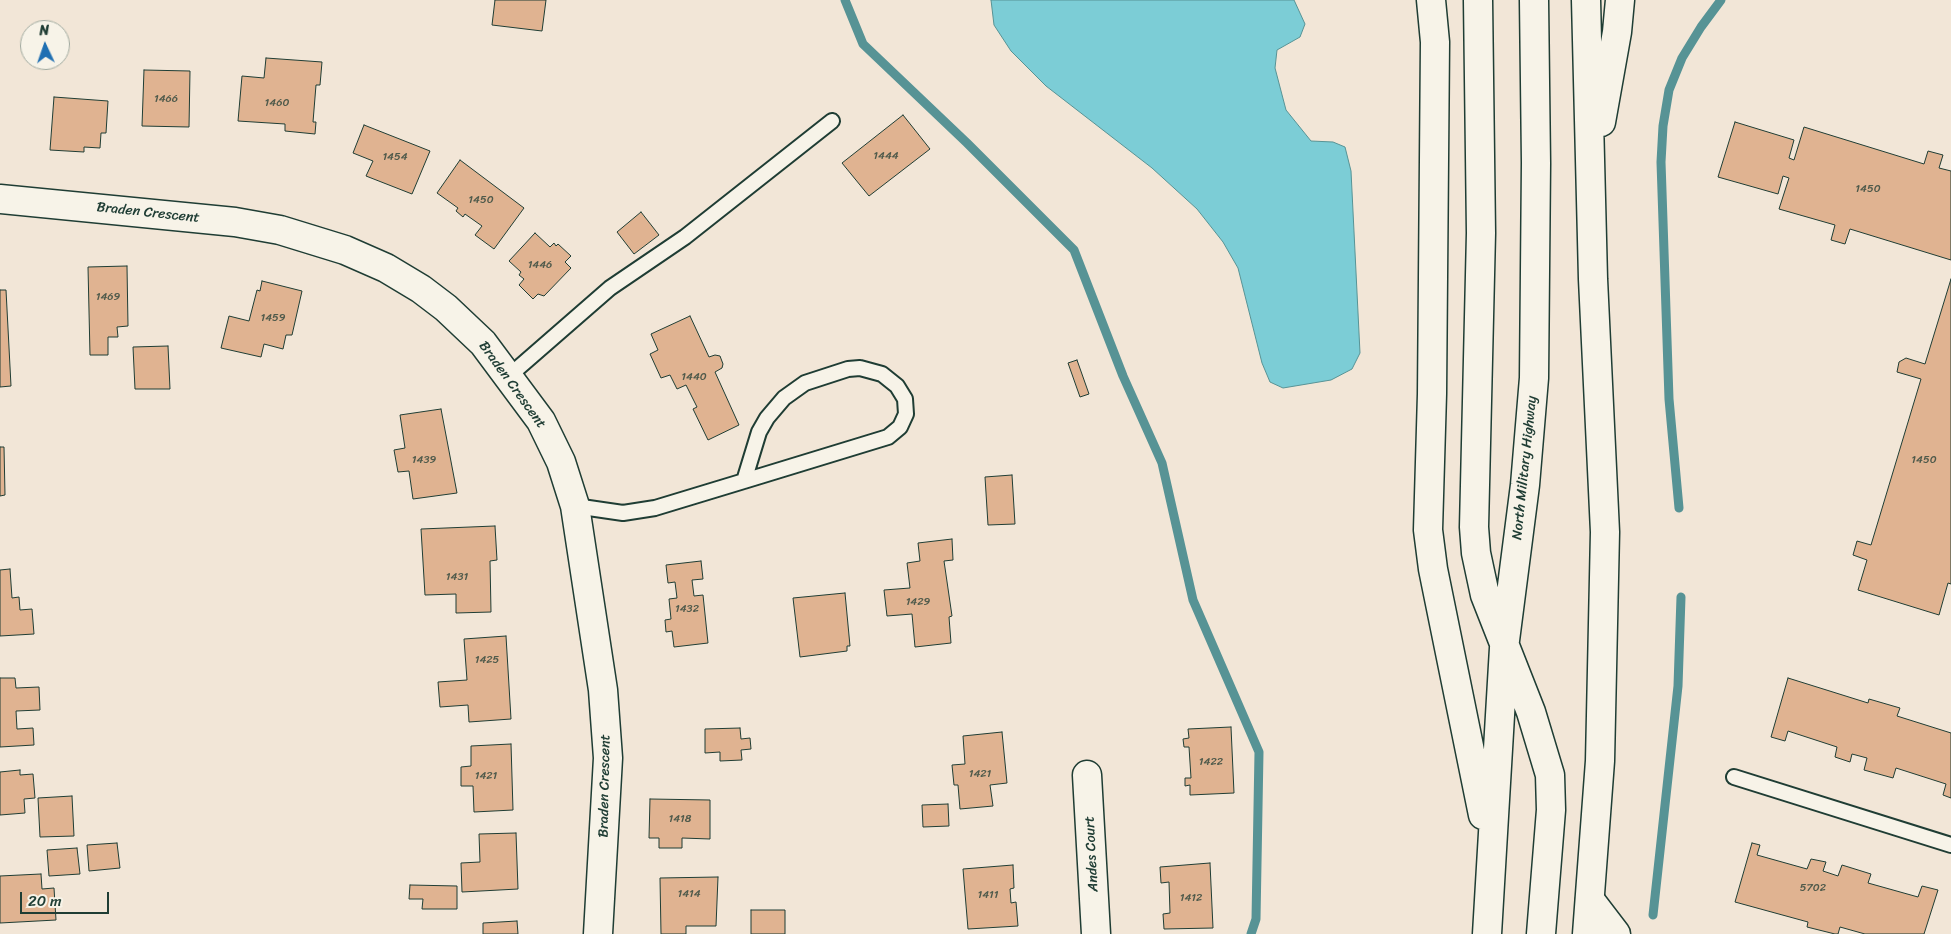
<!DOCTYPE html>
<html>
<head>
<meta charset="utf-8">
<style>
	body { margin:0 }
	#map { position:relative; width:1951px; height:934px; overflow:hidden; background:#f2e6d7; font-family:Sriracha,sans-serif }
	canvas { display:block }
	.north { position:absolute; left:20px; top:20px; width:50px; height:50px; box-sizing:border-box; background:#f7f3e8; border:1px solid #a1aaa0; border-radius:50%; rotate:357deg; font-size:14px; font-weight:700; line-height:20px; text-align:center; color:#1f3d34 }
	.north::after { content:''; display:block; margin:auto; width:18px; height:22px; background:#1f6fb2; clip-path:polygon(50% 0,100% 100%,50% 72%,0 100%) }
	.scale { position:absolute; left:20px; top:892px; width:89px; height:22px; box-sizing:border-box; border:2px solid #1f3d34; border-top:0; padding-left:6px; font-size:15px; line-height:18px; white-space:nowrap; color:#1f3d34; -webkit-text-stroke:4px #f7f3e8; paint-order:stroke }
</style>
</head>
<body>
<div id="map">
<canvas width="1951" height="934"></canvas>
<div class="north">N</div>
<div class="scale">20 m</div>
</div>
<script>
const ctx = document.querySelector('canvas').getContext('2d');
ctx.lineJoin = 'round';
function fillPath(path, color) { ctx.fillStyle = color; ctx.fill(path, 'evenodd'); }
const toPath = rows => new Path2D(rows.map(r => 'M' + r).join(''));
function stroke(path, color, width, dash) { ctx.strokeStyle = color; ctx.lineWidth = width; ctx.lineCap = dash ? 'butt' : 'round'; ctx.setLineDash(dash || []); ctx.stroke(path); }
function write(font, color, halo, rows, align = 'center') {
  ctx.font = font + ' Sriracha,sans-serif'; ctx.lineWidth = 4; ctx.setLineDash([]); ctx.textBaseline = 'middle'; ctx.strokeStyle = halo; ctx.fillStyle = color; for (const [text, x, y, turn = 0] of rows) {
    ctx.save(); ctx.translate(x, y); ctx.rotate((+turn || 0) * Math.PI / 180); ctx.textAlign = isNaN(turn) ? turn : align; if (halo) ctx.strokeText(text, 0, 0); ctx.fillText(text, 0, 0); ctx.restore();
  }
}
const water = toPath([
	[991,0,1294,0,1305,24,1300,37,1277,50,1275,68,1286,110,1311,141,1333,142,1345,147,1351,171,1360,353,1352,369,1331,380,1283,388,1270,382,1262,363,1238,268,1223,242,1197,209,1152,168,1046,86,1011,51,994,25,991,0]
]);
fillPath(water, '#7ccdd6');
stroke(water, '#579395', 1);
stroke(toPath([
	[845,0,863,44,967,143,1074,250,1123,376,1162,463,1193,600,1259,752,1256,919,1251,934],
	[1679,508,1669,399,1661,162,1663,126,1669,90,1682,58,1701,27,1721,0],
	[1653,915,1678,686,1681,597]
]), '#579395', 9);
const building = toPath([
	[495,0,546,0,542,31,492,25,495,0],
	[266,58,322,62,320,85,316,85,313,122,316,122,315,134,285,131,285,124,238,121,242,76,264,78,266,58],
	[144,70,190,71,189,127,142,126,144,70],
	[54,97,108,101,106,133,101,133,100,148,84,147,84,152,50,150,54,97],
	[903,115,930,149,869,196,842,163,903,115],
	[1735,122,1794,140,1789,158,1794,160,1804,127,1924,164,1928,151,1943,155,1939,168,1951,171,1951,260,1850,229,1845,244,1831,240,1835,225,1779,209,1789,178,1783,176,1778,194,1718,177,1735,122],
	[364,125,430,151,412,194,366,176,373,161,353,153,364,125],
	[460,160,524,208,494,249,475,235,482,226,465,214,463,217,456,211,458,208,437,193,460,160],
	[641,212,659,235,634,254,617,232,641,212],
	[535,233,550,247,554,243,556,246,558,244,571,256,565,262,571,268,544,296,538,294,533,299,519,285,524,279,519,275,521,272,509,261,535,233],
	[127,266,128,326,117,327,118,337,108,337,108,355,90,355,88,267,127,266],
	[1951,279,1951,584,1948,583,1939,615,1858,590,1867,560,1853,555,1857,541,1871,545,1921,379,1897,372,1899,362,1906,358,1925,364,1951,279],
	[262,281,302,291,292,335,286,335,283,349,264,344,261,357,221,348,229,316,249,321,257,290,260,291,262,281],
	[0,290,6,290,11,386,0,387,0,290],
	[690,316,709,357,715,355,720,356,723,364,722,368,715,372,739,425,708,440,693,409,697,407,686,385,677,389,670,375,661,378,650,354,658,350,651,334,690,316],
	[168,346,170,389,135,389,133,347,168,346],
	[1077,360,1089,394,1080,397,1068,363,1077,360],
	[441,409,457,493,413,499,409,471,398,472,394,450,405,448,400,415,441,409],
	[0,447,4,447,5,495,0,496,0,447],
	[1012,475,1015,524,988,525,985,477,1012,475],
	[495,526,497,560,490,561,491,612,456,613,456,594,425,595,421,529,495,526],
	[952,539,953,560,944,561,952,616,949,617,951,643,915,647,912,614,887,616,884,590,910,588,907,563,920,561,918,543,952,539],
	[701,561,703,579,692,580,694,596,703,595,708,643,674,647,672,631,666,632,665,620,671,619,669,599,677,598,675,582,668,583,666,565,701,561],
	[10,569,12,598,19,597,20,610,32,609,34,634,0,636,0,570,10,569],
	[845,593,850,646,847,646,847,651,800,657,793,598,845,593],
	[506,636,511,719,469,722,468,705,440,707,438,682,467,680,464,639,506,636],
	[0,678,15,678,16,688,39,687,40,710,16,711,17,729,33,728,34,745,0,747,0,678],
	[1788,678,1868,703,1869,699,1900,708,1897,716,1951,733,1951,798,1943,795,1946,784,1896,768,1893,778,1864,770,1867,758,1852,754,1850,762,1835,757,1837,747,1788,731,1785,741,1771,737,1788,678],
	[1231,727,1234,793,1190,795,1190,785,1185,786,1185,778,1191,778,1189,747,1184,747,1183,739,1189,738,1188,729,1231,727],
	[740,728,741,739,750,738,751,749,741,750,742,760,720,761,720,752,705,753,705,729,740,728],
	[1002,732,1007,783,990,785,993,806,960,809,958,785,954,785,952,765,965,764,963,736,1002,732],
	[511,744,513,810,474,812,473,786,461,786,461,767,471,766,471,746,511,744],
	[20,770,20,775,33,774,35,798,24,799,25,813,0,815,0,772,20,770],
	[72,796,74,836,40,837,38,798,72,796],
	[650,799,710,800,710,839,682,838,682,848,659,848,659,838,649,838,650,799],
	[948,804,949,826,923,827,922,805,948,804],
	[516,833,518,889,462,892,461,863,480,862,479,834,516,833],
	[117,843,120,868,89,871,87,845,117,843],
	[1752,843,1760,845,1757,855,1807,869,1811,859,1826,862,1823,871,1838,876,1842,865,1871,874,1868,883,1918,897,1922,886,1938,890,1924,934,1865,934,1840,927,1838,934,1835,934,1807,927,1808,922,1735,902,1752,843],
	[77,848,80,874,49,876,47,850,77,848],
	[1210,863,1213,928,1164,929,1163,914,1170,913,1169,882,1161,883,1160,867,1210,863],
	[1013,865,1014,888,1010,889,1011,903,1016,902,1018,926,968,929,963,869,1013,865],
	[41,874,42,889,54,888,56,920,0,923,0,876,41,874],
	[718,877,716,926,686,926,686,934,661,934,660,878,718,877],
	[410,885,457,886,457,909,422,909,423,899,409,899,410,885],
	[751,910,785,910,785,934,751,934,751,910],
	[517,921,518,934,483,934,483,923,517,921]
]);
fillPath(building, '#e0b391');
stroke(building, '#1f3d34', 1);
const service = toPath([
	[860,368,882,374,897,386,905,399,906,414,900,427,888,437,744,481,759,432,767,418,784,398,805,383,848,369,860,368],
	[509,376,610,288,685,237,832,121],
	[575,506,623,513,655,508,744,481],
	[1734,777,1951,845]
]);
const minor = toPath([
	[0,199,235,222,280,230,345,250,386,268,421,289,446,308,483,343,541,421,561,462,575,506,603,690,608,758,598,934],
	[1087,775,1096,934],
	[1590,900,1616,934]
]);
const primary = toPath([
	[1431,0,1435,42,1432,394,1428,530,1433,569,1483,815],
	[1478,0,1481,233,1474,527,1476,553,1485,595,1531,712,1550,775,1551,810,1541,934],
	[1586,0,1593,279,1605,532,1600,761,1587,934],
	[1601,122,1617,32,1620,0],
	[1487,934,1504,648,1525,485,1534,378,1536,163,1534,0]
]);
stroke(service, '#1f3d34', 18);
stroke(minor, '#1f3d34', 31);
stroke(primary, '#1f3d34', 31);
stroke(service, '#f7f3e8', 14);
stroke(minor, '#f7f3e8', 28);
stroke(primary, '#f7f3e8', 28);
write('11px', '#4f5a4b', null, [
	["1466",166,99],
	["1460",277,103],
	["1444",886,156],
	["1454",395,157],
	["1450",1868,189],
	["1450",481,200],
	["1446",540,265],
	["1469",108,297],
	["1459",273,318],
	["1440",694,377],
	["1439",424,460],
	["1450",1924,460],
	["1431",457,577],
	["1429",918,602],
	["1432",687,609],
	["1425",487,660],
	["1422",1211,762],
	["1421",980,774],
	["1421",486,776],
	["1418",680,819],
	["5702",1813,888],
	["1414",689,894],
	["1411",988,895],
	["1412",1191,898]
]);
write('14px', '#1f3d34', '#f7f3e8', [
	["Braden Crescent",148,213,6],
	["Braden Crescent",512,385,54],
	["North Military Highway",1525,468,-84],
	["Braden Crescent",605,786,-89],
	["Andes Court",1092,854,-93]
]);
</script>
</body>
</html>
